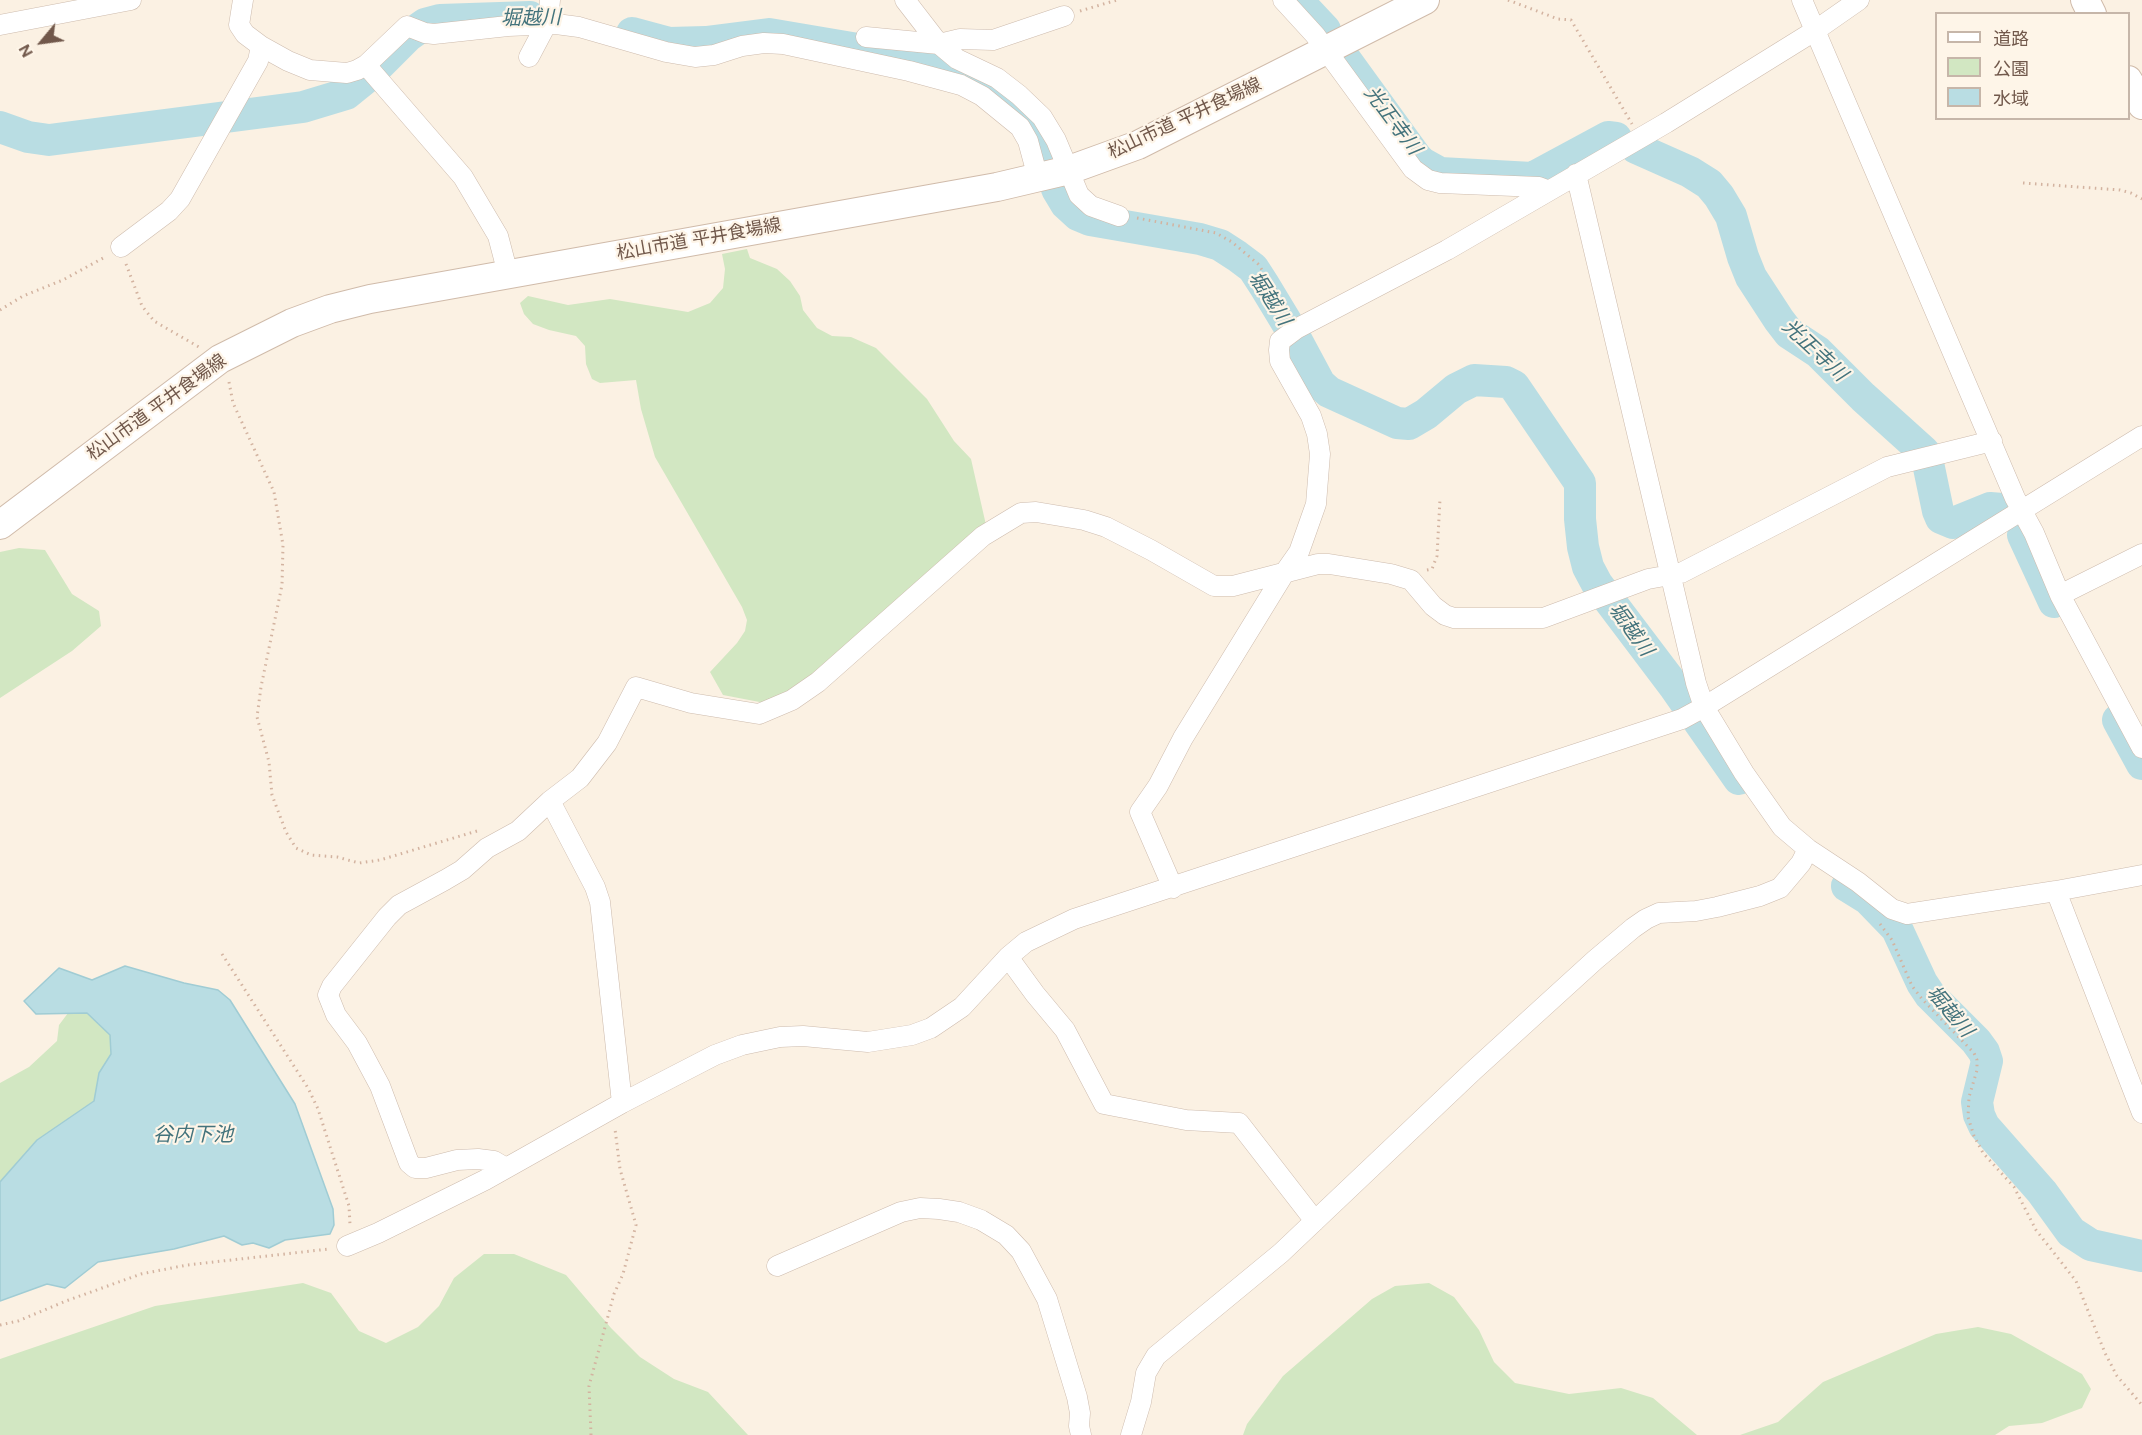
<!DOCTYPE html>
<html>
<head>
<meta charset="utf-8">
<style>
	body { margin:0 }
	#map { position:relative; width:2142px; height:1435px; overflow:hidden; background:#fbf1e3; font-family:"DM Sans","Noto Sans JP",sans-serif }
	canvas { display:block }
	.legend { position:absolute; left:1935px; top:12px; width:195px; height:108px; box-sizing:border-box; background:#fef5e8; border:2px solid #c6b6a9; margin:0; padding:8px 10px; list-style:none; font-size:18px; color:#71584b }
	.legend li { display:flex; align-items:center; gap:12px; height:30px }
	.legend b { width:30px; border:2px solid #c6b6a9 }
	.north { position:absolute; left:12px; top:12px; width:60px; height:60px; -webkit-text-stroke:4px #fef5e8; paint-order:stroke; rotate:241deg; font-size:16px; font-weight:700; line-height:24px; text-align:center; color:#71584b }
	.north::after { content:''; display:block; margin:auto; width:21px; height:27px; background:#71584b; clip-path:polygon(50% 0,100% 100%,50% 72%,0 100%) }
</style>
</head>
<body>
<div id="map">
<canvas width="2142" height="1435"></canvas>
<ul class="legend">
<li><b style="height:8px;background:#fff"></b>道路</li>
<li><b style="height:16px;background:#d2e7c2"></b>公園</li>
<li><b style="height:16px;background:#b9dde3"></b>水域</li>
</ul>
<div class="north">N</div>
</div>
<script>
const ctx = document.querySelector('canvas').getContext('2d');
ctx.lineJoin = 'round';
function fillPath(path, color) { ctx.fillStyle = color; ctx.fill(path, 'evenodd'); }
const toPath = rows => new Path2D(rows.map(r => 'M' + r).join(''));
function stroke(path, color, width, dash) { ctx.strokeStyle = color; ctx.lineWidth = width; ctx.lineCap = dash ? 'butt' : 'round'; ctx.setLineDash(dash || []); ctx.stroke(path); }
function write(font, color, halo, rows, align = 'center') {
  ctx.font = font + ' "DM Sans","Noto Sans JP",sans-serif'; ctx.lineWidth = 4.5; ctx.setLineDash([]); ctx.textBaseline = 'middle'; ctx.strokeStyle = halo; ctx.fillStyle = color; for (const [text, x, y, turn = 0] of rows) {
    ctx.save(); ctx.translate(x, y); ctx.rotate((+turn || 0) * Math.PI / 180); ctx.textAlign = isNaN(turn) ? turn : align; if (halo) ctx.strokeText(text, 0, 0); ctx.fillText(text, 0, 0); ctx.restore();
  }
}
fillPath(toPath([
	[747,249,750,258,777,269,790,281,800,296,803,310,817,328,832,336,851,337,876,348,927,399,954,441,971,459,986,525,817,674,770,704,723,695,710,672,737,643,745,631,747,620,742,607,655,457,641,409,636,380,600,383,592,379,586,364,585,346,576,336,549,330,533,324,524,314,520,303,528,296,568,305,610,299,688,312,710,303,723,288,725,269,722,254],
	[19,548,45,550,72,594,99,611,101,626,72,651,0,698,0,552],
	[68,1013,87,1013,110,1035,111,1054,99,1073,94,1101,37,1140,0,1182,0,1083,29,1067,57,1041,59,1025],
	[484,1254,514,1254,566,1275,611,1328,640,1357,674,1379,708,1392,748,1435,0,1435,0,1359,155,1306,303,1283,331,1293,359,1331,386,1343,418,1327,439,1306,454,1278],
	[1429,1283,1454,1297,1479,1330,1494,1362,1515,1383,1569,1394,1621,1388,1653,1398,1697,1435,1243,1435,1247,1424,1283,1376,1372,1299,1395,1286],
	[1978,1327,2011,1334,2082,1374,2091,1389,2082,1408,2042,1423,2009,1426,1995,1435,1740,1435,1778,1422,1823,1382,1936,1334]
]), '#d2e7c2');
const water = toPath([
	[125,966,184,983,218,990,230,1000,295,1104,333,1209,334,1225,330,1234,285,1240,269,1248,253,1243,242,1245,224,1236,174,1249,98,1262,65,1288,47,1284,0,1301,0,1182,37,1140,94,1101,99,1073,111,1054,110,1035,87,1013,36,1014,24,1001,59,968,92,980,125,966]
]);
fillPath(water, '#b9dde3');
stroke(water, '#a0ccd4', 1.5);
stroke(toPath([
	[1297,0,1325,30],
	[632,33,669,43,706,42,769,34,899,56,983,85,1004,98,1023,116,1034,129,1046,159],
	[1345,59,1416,157,1422,163,1440,173,1532,178,1608,137,1616,138],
	[0,127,28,137,49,140,303,107,346,94,367,77,408,36,425,24,440,20,530,17],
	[1636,148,1690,172,1709,184,1719,196,1731,216,1743,257,1751,277,1779,320,1789,333,1818,352,1863,397,1924,452,1928,463,1938,511,1941,518,1953,523,1990,508,2002,509],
	[1057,189,1066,204,1078,215,1090,220,1200,239,1220,245,1237,256,1253,268,1264,285,1290,328,1320,384,1329,392,1397,423,1409,424,1426,414,1456,389,1474,380,1506,382,1514,386,1580,483,1580,519,1583,547,1588,567,1597,584,1674,686,1739,779],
	[2023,535,2054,602],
	[2118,720,2142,764],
	[1847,886,1868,899,1897,929,1922,983,1930,995,1976,1041,1984,1052,1987,1061,1977,1102,1979,1115,1984,1126,2042,1192,2071,1232,2091,1245,2142,1256]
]), '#b9dde3', 32);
const street = toPath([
	[905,0,939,44,957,59,997,78,1019,95,1042,117,1056,140,1079,195,1091,206,1119,216],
	[1283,0,1315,35,1413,169,1428,180,1440,183,1539,187,1547,190],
	[1802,0,2015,498,2034,533,2060,595,2142,748],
	[0,25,131,0],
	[866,37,939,44,960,39,993,40,1064,16],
	[261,46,288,61,310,70,347,73,357,70,366,65,407,26,425,33,434,34,508,26,556,24,579,27,666,52,695,57,714,55,742,46,764,43,783,44,909,71,961,85,982,96,1020,127,1028,141,1038,178],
	[529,57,548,21,550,0],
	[366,65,463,177,498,236,508,274],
	[1576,174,1696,683,1704,707,1744,773,1782,827,1808,849,1858,882,1892,909,1907,914,2056,891,2142,875],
	[121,247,169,211,180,199,258,61,261,46,245,34,239,25,243,0],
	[2060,595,2142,554],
	[550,801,595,887,600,902,622,1103],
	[1173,888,1140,812,1158,786,1183,738,1285,572,1299,552,1316,504,1320,454,1317,434,1311,416,1280,361,1279,350,1280,341,1296,329,1447,250,1666,123,1816,30,1859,0],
	[2056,891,2142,1113],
	[1008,957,1035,994,1065,1030,1104,1104,1186,1120,1239,1123,1315,1221],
	[506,1168,494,1161,478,1159,457,1160,426,1168,415,1168,409,1163,380,1086,357,1043,336,1015,328,995,332,986,387,917,399,905,445,880,462,870,487,848,518,831,550,801,580,778,607,743,636,687,691,703,759,714,792,700,818,682,983,536,1021,513,1036,512,1084,520,1106,527,1151,550,1214,586,1233,586,1318,564,1329,564,1391,574,1411,580,1433,606,1445,615,1454,618,1543,618,1648,579,1681,573,1887,467,1992,441],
	[347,1246,378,1233,485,1180,622,1103,715,1055,742,1045,780,1037,803,1036,868,1042,912,1035,931,1028,962,1007,1008,957,1026,942,1074,919,1682,719,1704,707,2142,436],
	[777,1266,901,1212,920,1208,939,1209,959,1212,981,1220,1006,1235,1021,1251,1047,1299,1077,1397,1080,1413,1079,1426,1081,1435],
	[1131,1435,1141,1402,1146,1373,1156,1356,1281,1253,1473,1071,1595,960,1633,928,1646,919,1659,913,1696,911,1717,907,1760,896,1780,888,1801,863,1808,849]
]);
const secondary = toPath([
	[2085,0,2092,14],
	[2128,80,2142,105],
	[0,525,220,359,292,323,330,309,370,299,997,187,1069,170,1138,145,1425,0]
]);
stroke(street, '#cdbbad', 21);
stroke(secondary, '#d0bbaa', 30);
stroke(toPath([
	[1508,0,1558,19,1571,20,1632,124],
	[1080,11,1117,0],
	[2023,183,2120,190,2131,193,2142,199],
	[1137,218,1216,233,1232,242,1258,264,1291,312],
	[126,264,142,306,154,321,199,347],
	[0,310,23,296,63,280,105,257],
	[229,382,233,403,274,492,283,545,282,585,261,687,257,717,269,762,272,795,286,832,296,848,311,855,337,857,359,863,380,860,477,831],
	[1427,570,1432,569,1437,556,1440,499],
	[1880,924,1892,940,1912,986,1922,999,1974,1053,1977,1060,1977,1070,1969,1097,1968,1117,1974,1136,1983,1153,2014,1187,2036,1230,2076,1281,2105,1353,2117,1376,2142,1405],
	[222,954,308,1088,318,1109,349,1206,350,1225],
	[0,1325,18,1321,66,1301,141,1274,187,1265,329,1249],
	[591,1435,589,1386,614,1294,623,1274,636,1225,620,1169,615,1129]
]), '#d3b3a0', 3, [1.5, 4.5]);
stroke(street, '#fff', 20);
stroke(secondary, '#fff', 28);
write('18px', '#71584b', '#fef5e8', [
	["松山市道 平井食場線",1185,119,-25],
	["松山市道 平井食場線",699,240,-10],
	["松山市道 平井食場線",157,408,-36]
]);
write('italic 20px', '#43737c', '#fef5e8', [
	["堀越川",531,19,-1],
	["光正寺川",1392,121,53],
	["堀越川",1269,299,57],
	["光正寺川",1814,351,43],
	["堀越川",1630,630,54],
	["堀越川",1949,1012,50],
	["谷内下池",193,1136]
]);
</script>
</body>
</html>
